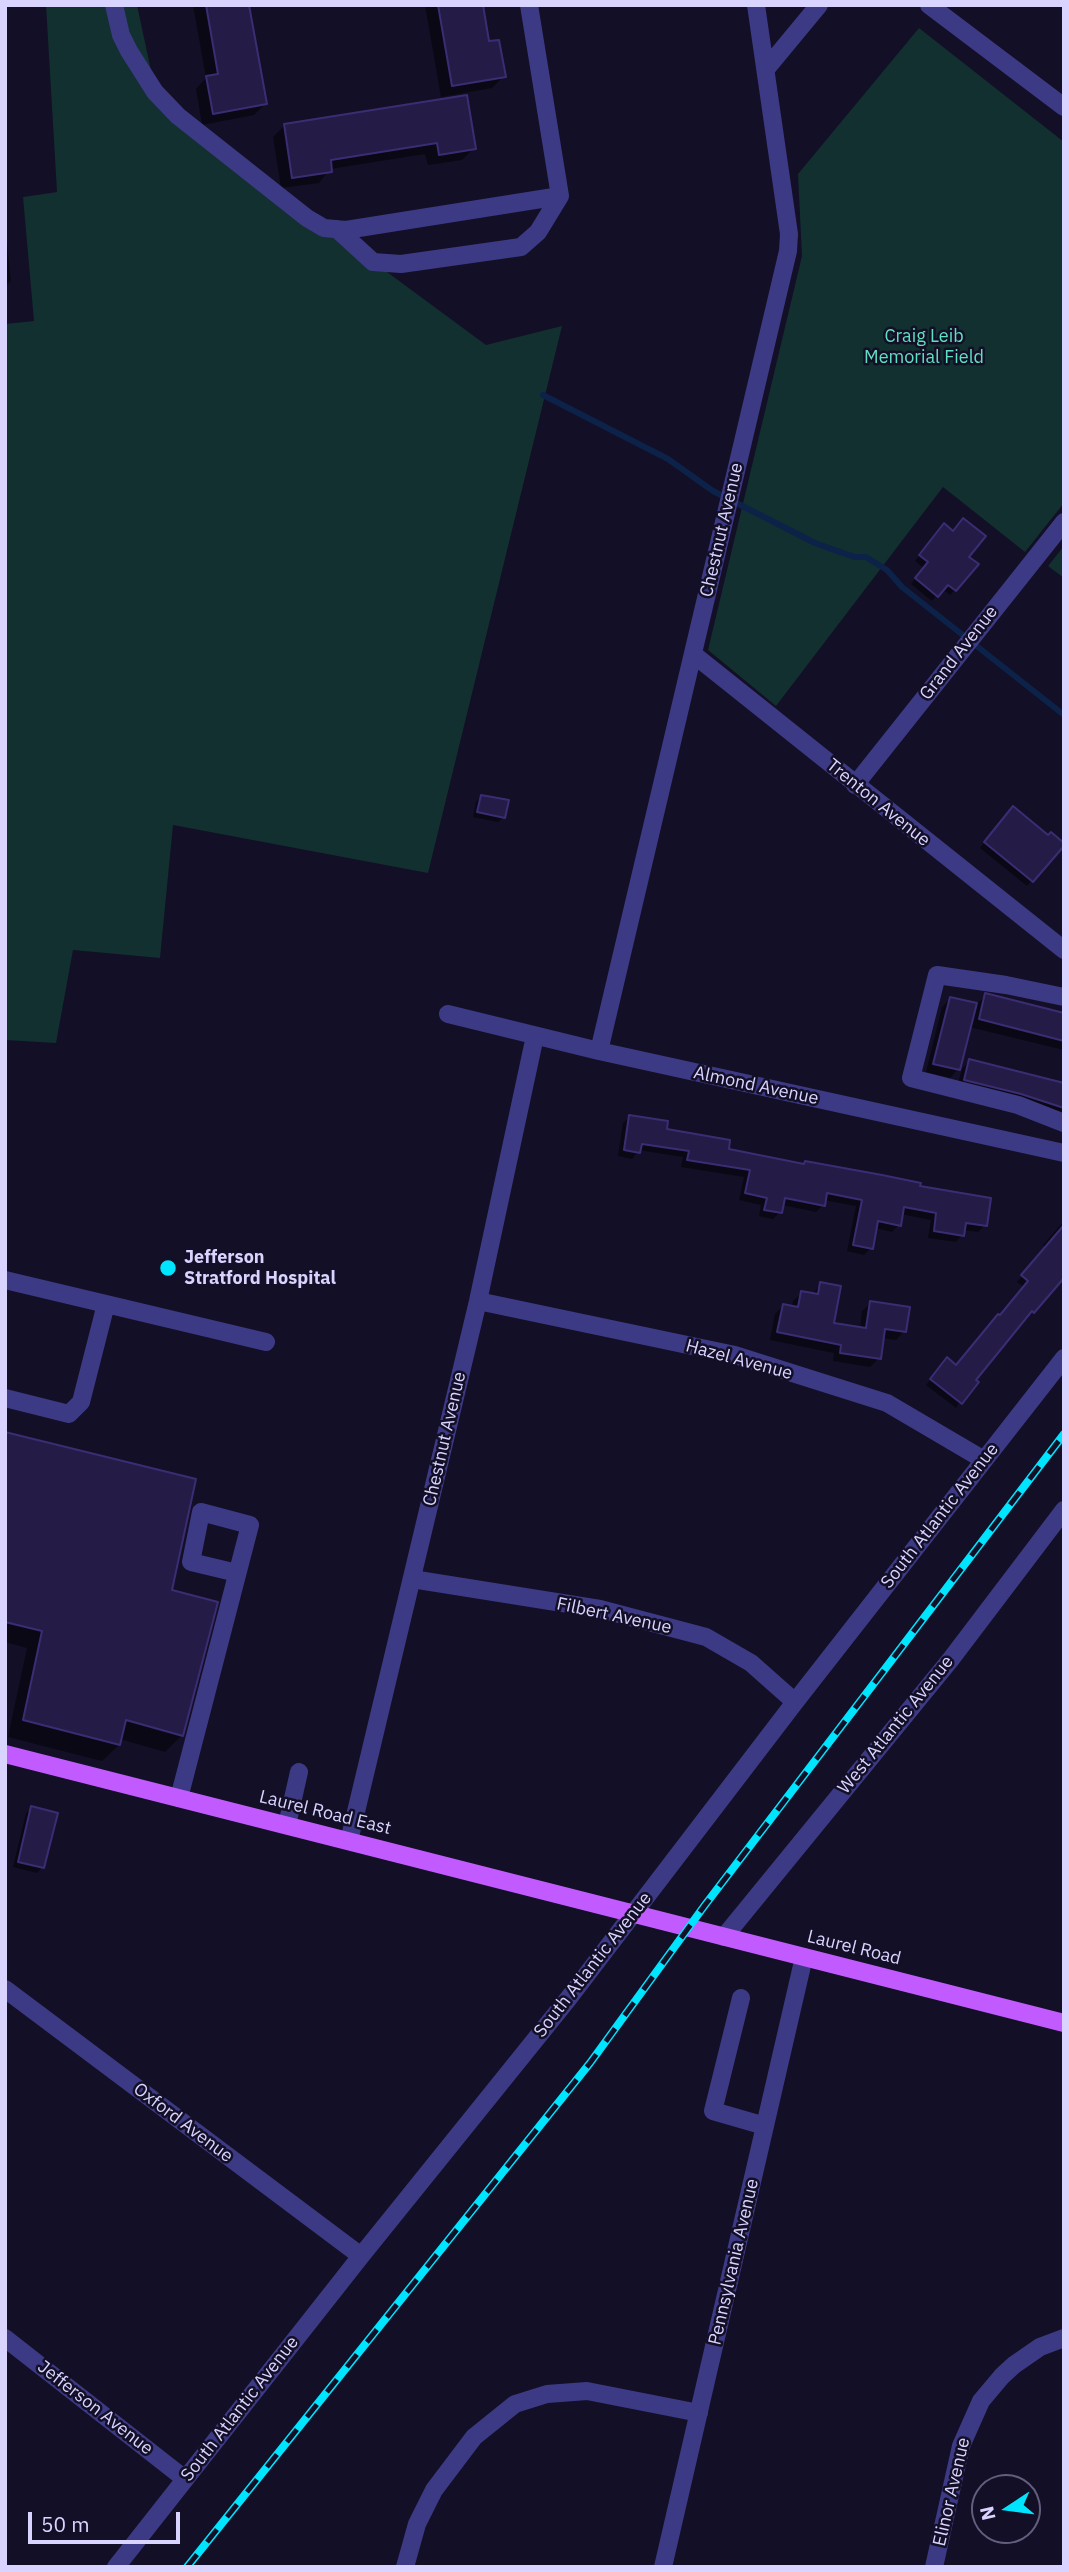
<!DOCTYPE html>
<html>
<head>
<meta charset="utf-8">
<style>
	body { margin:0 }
	#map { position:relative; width:1069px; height:2572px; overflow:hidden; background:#130f26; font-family:"IBM Plex Sans",sans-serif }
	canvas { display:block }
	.frame { position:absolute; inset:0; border:7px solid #d9d4ff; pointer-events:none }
	.north { position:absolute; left:971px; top:2474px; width:70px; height:70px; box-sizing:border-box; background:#130f26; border:2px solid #625e7d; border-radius:50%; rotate:257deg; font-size:19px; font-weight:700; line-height:28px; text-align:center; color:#d9d4ff }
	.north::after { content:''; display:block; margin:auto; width:24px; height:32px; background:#00e5ff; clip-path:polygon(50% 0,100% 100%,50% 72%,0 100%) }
	.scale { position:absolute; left:28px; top:2512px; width:152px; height:32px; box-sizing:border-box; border:4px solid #d9d4ff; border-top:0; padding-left:9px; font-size:21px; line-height:24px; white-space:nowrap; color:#d9d4ff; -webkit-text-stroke:5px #130f26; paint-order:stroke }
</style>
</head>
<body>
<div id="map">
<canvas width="1069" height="2572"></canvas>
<div class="frame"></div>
<div class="north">N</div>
<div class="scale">50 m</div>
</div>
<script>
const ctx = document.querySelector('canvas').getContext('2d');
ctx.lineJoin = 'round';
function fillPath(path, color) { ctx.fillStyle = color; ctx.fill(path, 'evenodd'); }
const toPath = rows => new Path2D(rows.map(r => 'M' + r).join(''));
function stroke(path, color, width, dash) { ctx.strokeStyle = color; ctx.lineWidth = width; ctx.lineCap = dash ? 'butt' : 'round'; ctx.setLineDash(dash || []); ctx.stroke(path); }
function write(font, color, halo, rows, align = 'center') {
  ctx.font = font + ' "IBM Plex Sans",sans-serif'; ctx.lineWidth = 5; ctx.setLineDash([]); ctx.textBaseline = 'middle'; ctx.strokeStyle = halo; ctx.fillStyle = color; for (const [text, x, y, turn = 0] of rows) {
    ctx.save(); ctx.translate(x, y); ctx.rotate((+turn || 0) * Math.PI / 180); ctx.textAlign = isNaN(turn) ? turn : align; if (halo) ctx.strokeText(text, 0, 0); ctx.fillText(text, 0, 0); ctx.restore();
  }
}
fillPath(toPath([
	[46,5,137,5,158,103,486,345,562,326,428,873,173,825,160,958,73,950,56,1043,5,1040,5,324,34,321,23,197,57,192],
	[919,28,1064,142,1064,503,1025,552,943,487,776,706,708,650,802,256,798,174],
	[1064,546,1064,578,1048,566]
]), '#12302f');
fillPath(toPath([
	[193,5,248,5,265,104,254,115,202,125,196,89,206,78],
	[425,5,481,5,487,43,504,76,492,88,441,97],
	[466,97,474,148,462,160,428,165,425,154,330,169,319,183,281,188,273,137,284,126],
	[5,224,11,281,5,287],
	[939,531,967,557,955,590,950,595,942,589,932,601,911,584,924,568,915,561],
	[481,796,504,817,498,822,473,817,476,802],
	[1008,814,1032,880,1027,886,980,848],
	[986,995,1064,1015,1064,1050,969,1027,958,1069,950,1078,926,1072,942,1007,950,999,976,1005],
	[969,1061,1064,1084,1064,1123,957,1087,962,1069],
	[630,1117,665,1131,727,1150,918,1188,985,1225,978,1232,963,1230,962,1235,956,1242,928,1238,931,1220,901,1214,899,1225,892,1232,875,1228,871,1248,864,1255,847,1251,856,1206,824,1200,823,1205,816,1212,782,1205,780,1212,773,1219,759,1216,761,1205,739,1200,744,1177,681,1167,683,1157,639,1150,632,1159,618,1156,623,1123],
	[1064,1221,1064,1277,1033,1312,1028,1317,1026,1316,973,1380,956,1408,926,1385,942,1365,956,1367,999,1317,1024,1287,1017,1282,1046,1248,1043,1245],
	[821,1284,832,1324,860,1329,862,1311,871,1303,904,1331,896,1340,882,1338,879,1358,870,1367,833,1361,834,1353,770,1340,775,1314,783,1306,792,1308,793,1301,802,1293,812,1295],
	[5,1434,170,1591,182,1735,165,1752,120,1739,119,1745,102,1761,8,1737,27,1648,5,1642],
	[32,1808,42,1867,37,1873,13,1867,26,1813]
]), '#0007');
stroke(toPath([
	[543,395,668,459,713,491,815,543,854,557,866,557,887,570,902,587,1064,715]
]), '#0c2248', 6);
const building = toPath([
	[206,5,249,5,267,104,213,114,206,76,218,74,206,5],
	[438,5,483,5,489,41,499,40,506,77,452,86,438,5],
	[467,95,476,149,439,155,437,143,331,160,332,172,292,178,284,124,467,95],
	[963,518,986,536,969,557,979,564,956,591,948,585,938,597,915,578,928,562,919,555,944,523,953,531,963,518],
	[481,795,509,800,505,818,477,812,481,795],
	[1013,806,1048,835,1051,832,1064,843,1064,846,1033,882,984,842,1013,806],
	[985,993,1064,1013,1064,1041,979,1019,985,993],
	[950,997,977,1003,960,1070,933,1064,950,997],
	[969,1059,1064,1083,1064,1108,1021,1094,964,1080,969,1059],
	[629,1115,668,1121,667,1129,730,1140,729,1149,804,1164,805,1161,882,1175,921,1183,920,1186,991,1198,987,1226,966,1223,964,1236,934,1231,936,1213,904,1207,901,1226,878,1221,873,1249,853,1245,862,1200,827,1193,825,1206,785,1198,782,1213,764,1210,767,1198,745,1193,750,1170,687,1160,689,1151,642,1144,640,1153,624,1150,629,1115],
	[1064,1225,1064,1278,1034,1313,1032,1311,976,1380,979,1382,962,1404,930,1379,947,1357,956,1365,998,1314,1000,1315,1028,1281,1021,1275,1064,1225],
	[820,1282,841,1286,834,1323,866,1328,870,1301,910,1307,906,1332,885,1329,881,1359,840,1353,841,1345,777,1332,783,1304,798,1307,801,1291,818,1294,820,1282],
	[5,1432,196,1479,172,1590,218,1602,183,1736,126,1720,120,1745,23,1720,42,1631,5,1622,5,1432],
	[31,1806,58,1813,44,1868,18,1862,31,1806]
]);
fillPath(building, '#241b47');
stroke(building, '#3b2d73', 2);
stroke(toPath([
	[114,5,121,35,129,51,155,92,178,116,307,218,324,228,346,230,560,196],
	[929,5,1064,107],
	[766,69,819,5],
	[337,229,373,262,401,264,521,247,538,232,560,196,529,5],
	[693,654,1064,950],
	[855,785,1064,522],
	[1064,997,1006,985,937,975,911,1078,1018,1105,1064,1123],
	[448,1014,599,1051,1064,1153],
	[599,1051,788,251,789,234,756,5],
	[5,1280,266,1342],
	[478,1301,735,1355,887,1403,984,1460],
	[5,1398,69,1414,81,1402,106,1304],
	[412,1579,600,1609,706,1637,751,1663,795,1702],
	[179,1798,250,1525,201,1512,191,1562,237,1573],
	[287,1825,299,1772],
	[349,1841,478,1301,535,1036],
	[724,1937,951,1659,1064,1510],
	[5,1989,361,2256],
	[741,1998,713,2111,765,2126],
	[5,2338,185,2479],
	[116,2567,361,2256,568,1999,795,1702,1064,1358],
	[405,2567,417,2524,434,2490,474,2437,515,2404,547,2394,587,2391,699,2413],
	[663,2567,804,1957],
	[934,2567,961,2446,981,2401,1002,2376,1014,2365,1040,2347,1064,2338]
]), '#3d3a85', 18);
stroke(toPath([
	[5,1754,1064,2023]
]), '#c25bff', 18);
const rail = toPath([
	[187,2567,590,2063,705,1905,1064,1434]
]);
stroke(rail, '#00e5ff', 8);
stroke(rail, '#130f26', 5, [16]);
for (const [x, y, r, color] of [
	[168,1268,9,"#00e5ff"]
]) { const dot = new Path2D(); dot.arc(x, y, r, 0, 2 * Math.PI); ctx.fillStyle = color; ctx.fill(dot); stroke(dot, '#130f26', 2.5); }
write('18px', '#5fe0c0', '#130f26', [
	["Craig Leib",924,337],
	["Memorial Field",924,358]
]);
write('18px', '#d9d4ff', '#130f26', [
	["Chestnut Avenue",722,530,-77],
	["Grand Avenue",959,653,-52],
	["Trenton Avenue",878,803,39],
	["Almond Avenue",756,1086,12],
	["Hazel Avenue",739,1360,15],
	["Chestnut Avenue",445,1439,-77],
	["South Atlantic Avenue",940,1516,-52],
	["Filbert Avenue",614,1616,12],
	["West Atlantic Avenue",896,1725,-51],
	["Laurel Road East",325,1813,14],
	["Laurel Road",854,1948,14],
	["South Atlantic Avenue",593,1965,-52],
	["Oxford Avenue",183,2123,37],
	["Pennsylvania Avenue",734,2262,-77],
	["Jefferson Avenue",95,2408,38],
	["South Atlantic Avenue",240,2409,-52],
	["Elinor Avenue",952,2492,-77]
]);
write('bold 18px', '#d9d4ff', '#130f26', [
	["Jefferson",184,1258],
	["Stratford Hospital",184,1279]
], 'left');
</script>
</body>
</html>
